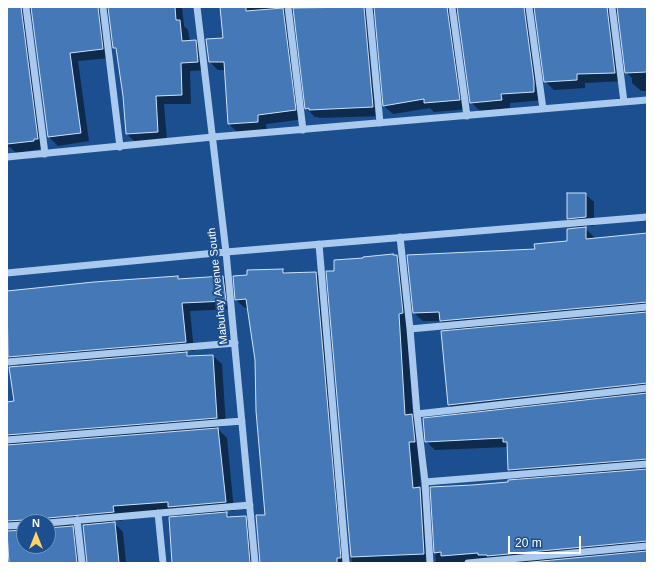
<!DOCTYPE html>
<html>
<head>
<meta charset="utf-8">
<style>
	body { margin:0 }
	#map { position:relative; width:654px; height:570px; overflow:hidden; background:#1b4f8f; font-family:Helvetica,sans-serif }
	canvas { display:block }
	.frame { position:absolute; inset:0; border:8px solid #fff; pointer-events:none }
	.north { position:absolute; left:16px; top:514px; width:40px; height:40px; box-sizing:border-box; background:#1b4f8f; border:1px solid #7695bc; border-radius:50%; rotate:0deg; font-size:11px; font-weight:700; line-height:16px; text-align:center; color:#fff }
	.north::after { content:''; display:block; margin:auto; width:14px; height:18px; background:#ffd166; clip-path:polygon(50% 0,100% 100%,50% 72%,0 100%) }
	.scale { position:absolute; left:508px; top:536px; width:73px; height:18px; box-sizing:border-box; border:2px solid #fff; border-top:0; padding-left:5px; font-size:12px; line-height:14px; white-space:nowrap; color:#fff; -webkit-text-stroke:3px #1b4f8f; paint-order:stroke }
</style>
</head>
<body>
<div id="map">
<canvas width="654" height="570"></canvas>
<div class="frame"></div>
<div class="north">N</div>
<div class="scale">20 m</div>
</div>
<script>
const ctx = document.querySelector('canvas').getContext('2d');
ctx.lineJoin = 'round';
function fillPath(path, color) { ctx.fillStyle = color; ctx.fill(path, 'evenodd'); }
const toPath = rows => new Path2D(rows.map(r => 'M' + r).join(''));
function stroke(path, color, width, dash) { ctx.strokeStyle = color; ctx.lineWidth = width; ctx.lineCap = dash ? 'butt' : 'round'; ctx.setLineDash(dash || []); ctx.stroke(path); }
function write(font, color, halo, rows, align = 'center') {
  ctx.font = font + ' Helvetica,sans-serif'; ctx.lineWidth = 4; ctx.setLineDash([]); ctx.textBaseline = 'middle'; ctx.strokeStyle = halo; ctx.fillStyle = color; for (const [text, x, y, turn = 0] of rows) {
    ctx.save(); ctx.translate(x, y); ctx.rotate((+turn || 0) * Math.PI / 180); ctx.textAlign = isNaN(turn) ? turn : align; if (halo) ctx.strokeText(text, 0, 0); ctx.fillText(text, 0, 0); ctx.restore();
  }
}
fillPath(toPath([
	[7,7,182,7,184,26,188,30,190,42,196,41,204,50,207,70,190,71,191,104,164,104,167,140,136,143,127,134,124,96,118,52,114,48,109,10,106,17,111,58,78,61,89,141,58,146,49,137,33,12,30,14,42,149,16,153,10,147,7,147],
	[221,7,647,7,647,91,641,91,632,83,632,78,626,72,618,9,615,17,624,81,585,83,585,88,554,90,545,81,535,9,532,17,543,100,510,103,510,108,480,111,471,102,458,9,455,17,468,109,434,112,430,108,393,114,384,106,375,10,372,17,382,116,319,118,318,117,315,117,306,108,294,9,291,17,304,119,266,124,267,131,237,132,228,123,226,70,218,70,209,61,224,39],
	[585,194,594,202,594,226,583,226,594,237,594,239,647,234,647,563,436,563,431,488,509,483,519,480,509,470,508,447,435,450,426,441,459,415,449,405,442,332,451,331,441,321,423,321,414,313,536,250,568,241,579,229,568,218],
	[397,256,405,265,407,322,413,417,420,424,424,451,418,451,421,489,429,497,433,563,352,563,327,272,335,272],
	[283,270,288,274,316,273,325,282,349,563,261,563,266,516,256,360,249,308,245,308,236,300,249,276],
	[178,277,181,280,223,277,232,286,234,309,190,311,194,351,185,351,190,356,213,356,222,364,226,426,216,427,227,438,234,511,225,511,231,518,245,517,254,526,257,563,172,563,179,517,172,510,121,514,122,521,112,521,123,532,126,563,88,563,84,524,71,525,81,536,84,563,7,563,7,403,15,402,19,367,15,363,7,363,7,292,94,283],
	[24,522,48,522,48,546,24,546],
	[15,529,21,529,21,531,12,532]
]), '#0007');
const building = toPath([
	[7,7,21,7,38,139,34,139,34,141,7,144,7,7],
	[31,7,98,7,103,49,70,53,81,133,48,137,31,7],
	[108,7,175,7,176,20,180,20,182,41,196,40,198,62,181,63,182,95,156,96,158,132,126,134,123,96,116,48,113,48,108,7],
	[220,7,246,7,246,11,283,8,296,110,258,115,258,122,228,124,224,62,209,62,206,39,223,38,220,7],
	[364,7,373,107,309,110,309,108,305,109,293,8,364,7],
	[374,7,447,7,460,100,424,103,424,99,383,106,374,7],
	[457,7,524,7,534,82,534,92,501,94,502,100,470,103,457,7],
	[534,7,607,7,615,73,577,74,577,80,544,82,534,7],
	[617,7,647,7,647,72,625,73,617,7],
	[567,193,586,193,586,217,567,219,567,193],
	[586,227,586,239,647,233,647,302,440,321,439,312,413,313,407,255,535,249,534,244,567,241,567,229,586,227],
	[393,254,393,255,397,255,403,313,399,314,405,415,412,414,415,442,409,442,413,488,420,487,424,554,351,557,326,271,334,271,334,260,363,258,363,257,393,254],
	[283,269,283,273,316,272,341,558,337,558,337,563,260,563,256,515,265,515,256,411,255,360,246,299,235,300,233,276,247,275,247,270,283,269],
	[178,276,178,279,223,276,226,301,182,303,186,342,8,357,7,291,94,282,178,276],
	[647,312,647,383,448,405,441,331,647,312],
	[187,352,187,356,213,355,217,418,7,435,7,402,14,401,9,367,187,352],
	[647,393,647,459,508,470,507,442,503,442,503,438,425,442,423,418,647,393],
	[218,428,226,502,168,507,168,502,113,506,114,512,48,518,43,522,28,522,24,520,7,521,7,445,218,428],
	[647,469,647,541,487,556,487,555,478,555,478,553,441,556,441,552,434,553,430,487,472,485,508,482,508,480,647,469],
	[227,512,227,517,246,516,250,563,172,563,169,517,227,512],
	[115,522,119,563,87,563,83,525,115,522],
	[73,526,77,563,9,563,7,531,24,530,24,546,48,546,48,528,73,526],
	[647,551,647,563,521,563,647,551]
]);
fillPath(building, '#4478b7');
stroke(building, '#cfe3fa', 1);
stroke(toPath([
	[26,7,45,154],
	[103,7,120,147],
	[197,7,226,252,255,563],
	[288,7,303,130],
	[369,7,380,123],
	[452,7,467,116],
	[529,7,543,109],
	[612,7,624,102],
	[7,157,213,137,647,100],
	[400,237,410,329,417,414,425,482,430,563],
	[319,244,346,563],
	[7,273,226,252,647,217],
	[410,329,647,307],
	[7,362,235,343],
	[417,414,647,388],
	[7,440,242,421],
	[425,482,647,464],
	[158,513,163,563],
	[77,520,82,563],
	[48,523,250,505],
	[7,526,24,525],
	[468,563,647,546]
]), '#a9c9ee', 7);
write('11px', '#fff', '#1b4f8f', [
	["Mabuhay Avenue South",218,286,-96]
]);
</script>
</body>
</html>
